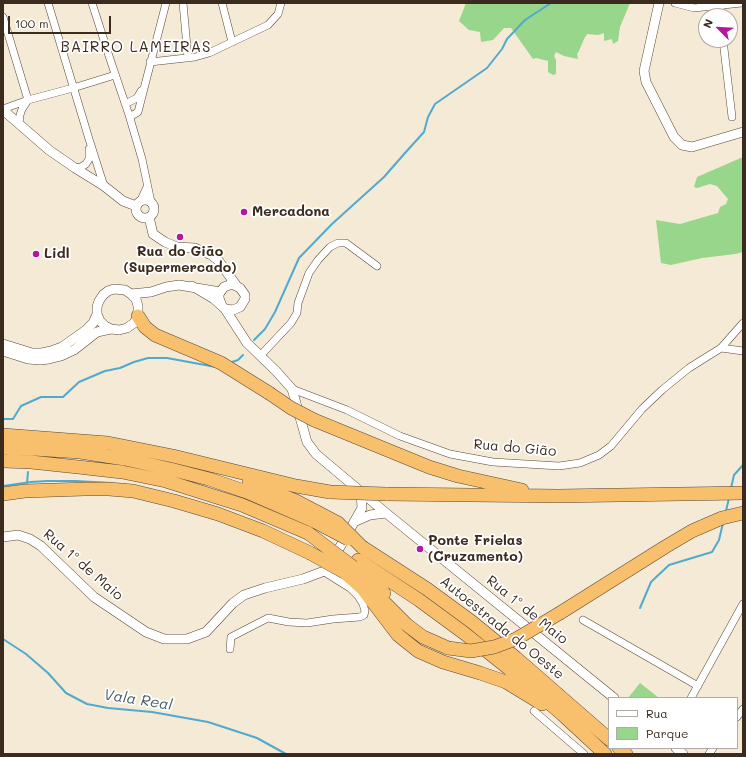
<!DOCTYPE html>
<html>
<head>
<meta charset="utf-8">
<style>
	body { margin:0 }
	#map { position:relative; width:746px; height:757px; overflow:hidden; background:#f5ead5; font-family:Mali,sans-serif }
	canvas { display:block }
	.frame { position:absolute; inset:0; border:4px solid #3b2a1e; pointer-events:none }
	.legend { position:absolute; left:608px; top:697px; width:130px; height:52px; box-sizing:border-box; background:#fff; border:1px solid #b1aaa5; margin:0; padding:5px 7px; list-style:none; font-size:12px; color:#3b2a1e }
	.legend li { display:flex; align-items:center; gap:8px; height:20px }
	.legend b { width:20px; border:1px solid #b1aaa5 }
	.north { position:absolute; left:698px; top:8px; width:40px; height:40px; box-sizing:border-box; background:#fff; border:1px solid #b1aaa5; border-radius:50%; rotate:294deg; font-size:11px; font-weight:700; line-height:16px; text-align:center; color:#3b2a1e }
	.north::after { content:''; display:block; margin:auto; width:14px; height:18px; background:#b5179e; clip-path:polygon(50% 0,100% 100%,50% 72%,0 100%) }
	.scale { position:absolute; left:8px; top:16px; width:103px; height:18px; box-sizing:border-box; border:2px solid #3b2a1e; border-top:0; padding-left:5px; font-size:12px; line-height:14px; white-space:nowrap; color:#3b2a1e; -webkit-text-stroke:3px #fff; paint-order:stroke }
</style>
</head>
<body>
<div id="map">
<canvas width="746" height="757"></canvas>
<div class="frame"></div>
<ul class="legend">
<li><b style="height:5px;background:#fff"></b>Rua</li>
<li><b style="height:11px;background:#97d68b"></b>Parque</li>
</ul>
<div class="north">N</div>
<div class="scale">100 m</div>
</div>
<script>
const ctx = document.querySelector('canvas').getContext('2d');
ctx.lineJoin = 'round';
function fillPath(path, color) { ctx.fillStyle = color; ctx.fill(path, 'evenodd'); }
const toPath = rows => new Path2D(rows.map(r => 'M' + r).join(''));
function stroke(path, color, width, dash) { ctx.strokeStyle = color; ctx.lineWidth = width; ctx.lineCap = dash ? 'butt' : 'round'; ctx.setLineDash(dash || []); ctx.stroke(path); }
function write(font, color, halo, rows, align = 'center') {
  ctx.font = font + ' Mali,sans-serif'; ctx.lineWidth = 3.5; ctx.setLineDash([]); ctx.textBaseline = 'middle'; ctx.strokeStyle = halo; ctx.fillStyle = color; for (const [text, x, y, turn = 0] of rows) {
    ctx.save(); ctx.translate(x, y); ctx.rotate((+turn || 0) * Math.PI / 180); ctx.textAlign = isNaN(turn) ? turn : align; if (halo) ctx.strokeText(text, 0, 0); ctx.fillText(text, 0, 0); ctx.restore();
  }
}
fillPath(toPath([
	[466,3,630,3,620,27,618,41,613,44,612,39,604,41,604,33,598,35,587,34,584,39,579,51,577,54,578,59,564,56,556,52,554,56,556,60,556,74,553,75,548,72,548,61,536,58,533,59,511,28,504,28,493,40,481,42,480,32,469,30,459,21],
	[743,157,743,252,735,254,702,258,671,265,661,263,656,220,680,224,718,213,720,207,726,204,728,199,717,186,710,184,697,188,694,187,697,177],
	[640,683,659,698,628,698]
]), '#97d68b');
stroke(toPath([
	[254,340,265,329,275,312,299,258,332,224,384,177,405,153,424,132,428,117,435,104,487,68,502,49,507,39,525,20,551,3],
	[229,363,238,360,243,355],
	[3,419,13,419,21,406,41,397,63,397,79,382,105,371,120,368,134,362,148,358,167,358,216,367],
	[27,483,28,472],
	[3,486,31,482,47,481,76,481,112,483],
	[731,488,734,475,743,465],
	[726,511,729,498],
	[640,608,651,582,669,565,712,552,719,540,723,523],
	[3,639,26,654,48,673,66,693,87,704,108,708,152,712,208,722,257,738,286,754]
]), '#50aace', 2);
const minor = toPath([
	[48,3,89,139,104,186],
	[92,3,110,59,129,115,142,159,151,202],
	[183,3,188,58],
	[222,3,232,42],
	[675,3,694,8,742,3],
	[720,5,721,16],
	[3,17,28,100],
	[723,40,732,117],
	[150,62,195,57,209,53,268,25,278,14,281,3],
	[125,104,137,98,141,91],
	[3,109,28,100,73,88,115,75],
	[129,115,133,115,138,112,166,3],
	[19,123,20,115,22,109,28,100],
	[75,168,81,167,86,164,89,159,89,149],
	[140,202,147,187],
	[721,348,743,351],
	[260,356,291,323,297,313,298,303,309,273,318,260,330,247,338,243,346,243,377,266],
	[292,389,347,410,400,436,450,454,493,462,559,466,580,463,599,455,611,446,642,409,662,390,689,368,721,348,743,323],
	[583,620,698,686],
	[230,649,231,637,268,618,289,622,307,623,333,619,360,617,364,615,365,611,363,604,358,596,350,588,323,571],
	[691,698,743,604],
	[534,711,584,754],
	[737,717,743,709],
	[709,754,713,748]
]);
const tertiary = toPath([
	[659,3,644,71,646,82,674,137,682,145,692,147,743,132],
	[3,110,49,150,75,168,104,186,123,201,136,206],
	'136 209a9 9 0 1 1 18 0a9 9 0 1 1-18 0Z',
	[149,217,153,234,165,242,177,247,195,248,211,255,218,260,236,285],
	[192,286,214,299,222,306,225,309,233,310,240,307,245,299,245,295,240,288,232,284,224,287,219,294,219,298,222,306],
	[131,294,151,292,166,287,179,285,220,292],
	[225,309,247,343,276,371,292,389,307,442,316,454,386,513,614,698],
	[3,344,32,353,42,353,51,351,62,347,86,330,93,323,97,314],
	[3,351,28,359,40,360,49,359,61,356,74,350,97,332,111,329,119,330,127,328,134,323,138,316,138,306,136,299,131,294,125,290,114,289,108,291,103,295,99,301,97,307,97,314,100,321,105,326,111,329],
	[354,522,370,515,386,513],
	[3,537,18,535,30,539,41,546,94,597,146,632,164,639,187,639,206,632,233,603,244,595,265,588,303,579,327,570,362,508,361,492],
	[676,748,683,754]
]);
const motorway = toPath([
	[138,316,145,327,155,335,221,363,269,393],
	[314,420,429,467,458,476,522,490],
	[3,435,108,443,173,456,296,486,330,492],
	[3,448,34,449,80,452,125,459,170,469,209,479,247,492,314,521],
	[3,461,31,462,78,467,122,472,166,481,242,505,308,533],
	[249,482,296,501,317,512],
	[3,494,25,491,85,489,109,489,133,491,174,501,218,514,263,531,310,553],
	[386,494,558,496,743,493],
	[362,547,427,589,472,622,516,658,609,739],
	[358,560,419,600,464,633,508,668,562,714,605,754],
	[353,567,370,578,384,593],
	[344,572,363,589,398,635,418,651,443,662,480,673,506,682,542,704],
	[372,590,407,625,423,637,448,648],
	[560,613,665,547,692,531,722,518,743,513],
	[619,748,626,754]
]);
stroke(minor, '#574739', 8);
stroke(tertiary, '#574739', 10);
stroke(motorway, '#574739', 14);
stroke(minor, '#fff', 7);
stroke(tertiary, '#fff', 9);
stroke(motorway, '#f8bf6c', 13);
const motorwayBridge = toPath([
	[269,393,291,408,314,420],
	[330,492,386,494],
	[317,512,338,523,362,547],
	[314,521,348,539],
	[308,533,353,567],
	[310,553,344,572],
	[448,648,471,651,494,647,516,639,560,613]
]);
stroke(motorwayBridge, '#574739', 14, []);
stroke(motorwayBridge, '#f8bf6c', 13);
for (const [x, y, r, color] of [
	[244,212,4,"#b5179e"],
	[180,237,4,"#b5179e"],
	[36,254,4,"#b5179e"],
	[420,549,4,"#b5179e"]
]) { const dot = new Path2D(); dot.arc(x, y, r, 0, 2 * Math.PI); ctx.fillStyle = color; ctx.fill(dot); stroke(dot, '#fff', 1.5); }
write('bold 14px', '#3b2a1e', '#fff', [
	["Mercadona",252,212],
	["Rua do Gião",180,252,"center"],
	["(Supermercado)",180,268,"center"],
	["Lidl",44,254],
	["Ponte Frielas",428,541],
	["(Cruzamento)",428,557]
], 'left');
write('14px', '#3b2a1e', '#fff', [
	["Rua do Gião",515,448,5],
	["Rua 1º de Maio",83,565,41],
	["Rua 1º de Maio",527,610,39],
	["Autoestrada do Oeste",502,628,39]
]);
ctx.letterSpacing = '1px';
write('15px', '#3b2a1e', '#fff', [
	["BAIRRO LAMEIRAS",136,47]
]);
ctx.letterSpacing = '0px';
write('italic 15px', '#435d64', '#fff', [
	["Vala Real",138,700,9]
]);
</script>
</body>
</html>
